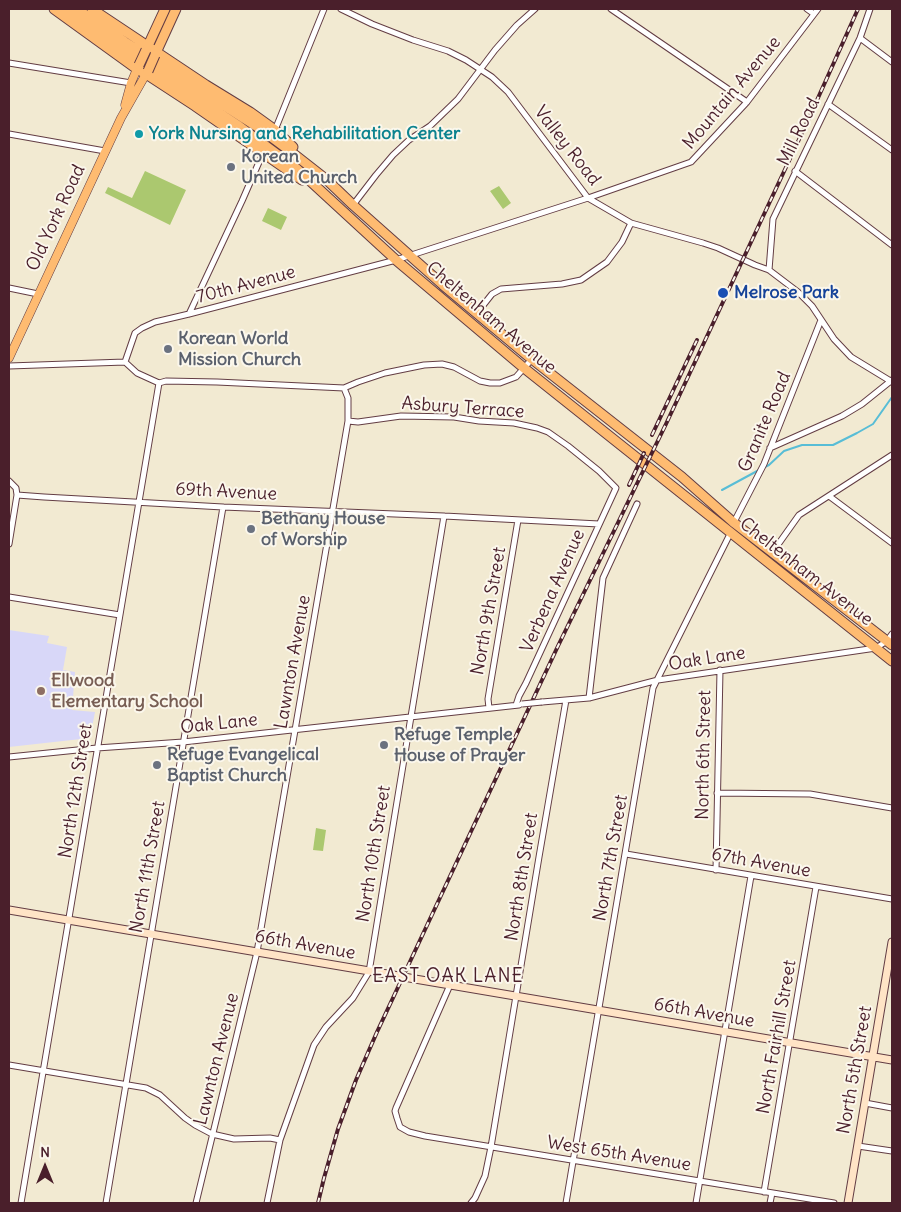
<!DOCTYPE html>
<html>
<head>
<meta charset="utf-8">
<style>
	body { margin:0 }
	#map { position:relative; width:901px; height:1212px; overflow:hidden; background:#f2ead2; font-family:Delius,sans-serif }
	canvas { display:block }
	.frame { position:absolute; inset:0; border:10px solid #4a1f2b; pointer-events:none }
	.north { position:absolute; left:20px; top:1142px; width:50px; height:50px; -webkit-text-stroke:4px #fbf7ec; paint-order:stroke; rotate:0deg; font-size:14px; font-weight:700; line-height:20px; text-align:center; color:#4a1f2b }
	.north::after { content:''; display:block; margin:auto; width:18px; height:22px; background:#4a1f2b; clip-path:polygon(50% 0,100% 100%,50% 72%,0 100%) }
</style>
</head>
<body>
<div id="map">
<canvas width="901" height="1212"></canvas>
<div class="frame"></div>
<div class="north">N</div>
</div>
<script>
const ctx = document.querySelector('canvas').getContext('2d');
ctx.lineJoin = 'round';
function fillPath(path, color) { ctx.fillStyle = color; ctx.fill(path, 'evenodd'); }
const toPath = rows => new Path2D(rows.map(r => 'M' + r).join(''));
function stroke(path, color, width, dash) { ctx.strokeStyle = color; ctx.lineWidth = width; ctx.lineCap = dash ? 'butt' : 'round'; ctx.setLineDash(dash || []); ctx.stroke(path); }
function write(font, color, halo, rows, align = 'center') {
  ctx.font = font + ' Delius,sans-serif'; ctx.lineWidth = 4; ctx.setLineDash([]); ctx.textBaseline = 'middle'; ctx.strokeStyle = halo; ctx.fillStyle = color; for (const [text, x, y, turn = 0] of rows) {
    ctx.save(); ctx.translate(x, y); ctx.rotate((+turn || 0) * Math.PI / 180); ctx.textAlign = isNaN(turn) ? turn : align; if (halo) ctx.strokeText(text, 0, 0); ctx.fillText(text, 0, 0); ctx.restore();
  }
}
fillPath(toPath([
	[9,630,49,636,47,643,67,647,63,670,75,672,72,710,95,712,90,738,9,747]
]), '#d8d7f8');
fillPath(toPath([
	[145,171,186,190,170,225,105,193,108,187,132,198],
	[499,186,511,203,503,209,490,191],
	[268,208,287,217,281,230,262,221],
	[316,828,326,830,323,851,313,850]
]), '#abc86f');
stroke(toPath([
	[763,468,769,465,784,451,802,445,833,445,857,433,873,424,892,397],
	[722,490,759,470]
]), '#58bdd6', 2);
const street = toPath([
	[341,9,372,24,413,40,448,51,466,60,492,77,508,92,588,198,631,223,703,243,718,248,755,265,769,270,798,292,812,306,834,339,851,357,892,382],
	[611,9,747,102],
	[807,9,814,14],
	[860,38,892,62],
	[9,63,131,83],
	[828,104,892,150],
	[275,130,324,9],
	[9,134,105,151],
	[795,171,892,245],
	[353,205,376,175,393,155,409,140,430,126,458,99,495,50,517,25,535,9],
	[769,270,773,219,860,38,870,9],
	[9,288,38,294],
	[477,313,492,294,501,289,562,284,581,280,607,262,622,242,631,223],
	[189,314,242,201,263,153],
	[125,362,135,333,142,328,155,322,189,314,396,260,588,198,691,162,747,102,818,9],
	[9,366,125,362,137,373,159,383,166,381,217,382,344,388,358,382,385,373,424,365,442,364,454,367,480,381,490,383,500,383,516,377,532,359],
	[348,421,358,422,401,416,454,417,479,421,514,423,537,428,548,432,568,446,599,471,616,488,526,683,519,696,516,705],
	[770,448,842,416,862,404,892,380],
	[9,481,16,488,17,495,44,497,223,507,444,516,599,524],
	[829,496,892,543],
	[733,524,764,464,821,320],
	[9,544,17,495],
	[772,553,799,515,892,455],
	[9,597,120,615],
	[589,698,603,578,637,504],
	[542,702,589,698,658,680,876,648,887,641,892,634],
	[489,708,488,699,518,520],
	[9,757,97,748,183,742,519,705],
	[717,793,810,794,892,808],
	[626,854,892,899],
	[716,870,720,670],
	[450,985,396,1108,395,1111,397,1118,400,1127,409,1132,425,1136,834,1203],
	[9,1065,146,1088,160,1095,185,1118,195,1125,212,1134,234,1139,270,1138,280,1140],
	[865,1103,892,1108],
	[858,1146,892,1151],
	[764,1192,816,887],
	[21,1203,159,383],
	[106,1203,223,507],
	[196,1203,257,952,348,421,348,398,344,388],
	[267,1203,280,1140,314,1045,326,1027,353,998,369,972,444,516],
	[471,1203,475,1198,485,1176,491,1147,539,857,566,700],
	[566,1203,653,688,731,532],
	[696,1203,751,876],
	[770,1203,772,1193]
]);
const secondary = toPath([
	[9,910,393,975],
	[415,979,892,1060],
	[848,1203,892,942]
]);
const primary = toPath([
	[125,105,131,83,137,69],
	[9,358,121,118,146,74]
]);
const highway = toPath([
	[54,9,137,69,146,74,195,106,302,180],
	[64,9,113,44,239,126,296,168,396,260,524,368,892,661],
	[77,9,125,42,259,128,290,151,327,180,353,205,443,285,528,356,682,477,733,522,892,645],
	[92,9,206,85,250,112,275,130,293,147],
	[146,50,165,9],
	[155,55,176,9]
]);
stroke(street, '#633d44', 7);
stroke(secondary, '#633d44', 9);
stroke(primary, '#633d44', 9);
stroke(highway, '#633d44', 11);
stroke(street, '#fff', 5);
stroke(secondary, '#ffe4c6', 7);
stroke(primary, '#febb71', 8);
stroke(highway, '#febb71', 9);
const rail = toPath([
	[652,435,697,340],
	[629,485,644,453],
	[318,1203,324,1178,338,1129,356,1080,377,1032,558,646,666,424,809,118,858,9]
]);
stroke(rail, '#4a1f2b', 4);
stroke(rail, '#fbf7ec', 2, [5.5]);
const streetBridge = toPath([
	[522,704,542,702]
]);
const secondaryBridge = toPath([
	[393,975,415,979]
]);
const highwayBridge = toPath([
	[139,65,146,50],
	[148,71,155,55]
]);
stroke(streetBridge, '#633d44', 7, []);
stroke(secondaryBridge, '#633d44', 9, []);
stroke(highwayBridge, '#633d44', 11, []);
stroke(streetBridge, '#fff', 5);
stroke(secondaryBridge, '#ffe4c6', 7);
stroke(highwayBridge, '#febb71', 9);
for (const [x, y, r, color] of [
	[139,134,5,"#0f9aa8"],
	[231,167,5,"#6b7280"],
	[723,293,6,"#1a4fb4"],
	[168,349,5,"#6b7280"],
	[251,529,5,"#6b7280"],
	[41,691,5,"#8d6e63"],
	[384,745,5,"#6b7280"],
	[157,765,5,"#6b7280"]
]) { const dot = new Path2D(); dot.arc(x, y, r, 0, 2 * Math.PI); ctx.fillStyle = color; ctx.fill(dot); stroke(dot, '#fbf7ec', 2); }
write('18px', '#4a1f2b', '#fbf7ec', [
	["Mountain Avenue",732,93,-50],
	["Mill Road",799,132,-64],
	["Valley Road",567,146,52],
	["Old York Road",56,218,-65],
	["70th Avenue",246,285,-15],
	["Cheltenham Avenue",491,318,40],
	["Asbury Terrace",463,408,4],
	["Granite Road",765,422,-67],
	["69th Avenue",226,492,3],
	["Cheltenham Avenue",806,572,38],
	["Verbena Avenue",553,591,-66],
	["North 9th Street",489,611,-80],
	["Oak Lane",707,659,-9],
	["Lawnton Avenue",293,662,-80],
	["Oak Lane",219,724,-6],
	["North 6th Street",704,755,-89],
	["North 12th Street",76,791,-81],
	["North 10th Street",374,854,-81],
	["North 7th Street",611,858,-80],
	["67th Avenue",761,863,10],
	["North 11th Street",148,867,-80],
	["North 8th Street",522,877,-81],
	["66th Avenue",305,945,10],
	["66th Avenue",704,1013,10],
	["North Fairhill Street",777,1037,-80],
	["Lawnton Avenue",217,1059,-76],
	["North 5th Street",855,1070,-80],
	["West 65th Avenue",619,1154,9]
]);
write('bold 18px', '#0d838f', '#fbf7ec', [
	["York Nursing and Rehabilitation Center",149,134]
], 'left');
write('bold 18px', '#5b616d', '#fbf7ec', [
	["Korean",241,157],
	["United Church",241,178],
	["Korean World",178,339],
	["Mission Church",178,360],
	["Bethany House",261,519],
	["of Worship",261,540],
	["Refuge Temple",394,735],
	["House of Prayer",394,756],
	["Refuge Evangelical",167,755],
	["Baptist Church",167,776]
], 'left');
write('bold 18px', '#164399', '#fbf7ec', [
	["Melrose Park",734,293]
], 'left');
write('bold 18px', '#785e54', '#fbf7ec', [
	["Ellwood",51,681],
	["Elementary School",51,702]
], 'left');
ctx.letterSpacing = '1px';
write('19px', '#4a1f2b', '#fbf7ec', [
	["EAST OAK LANE",448,977]
]);
ctx.letterSpacing = '0px';
</script>
</body>
</html>
